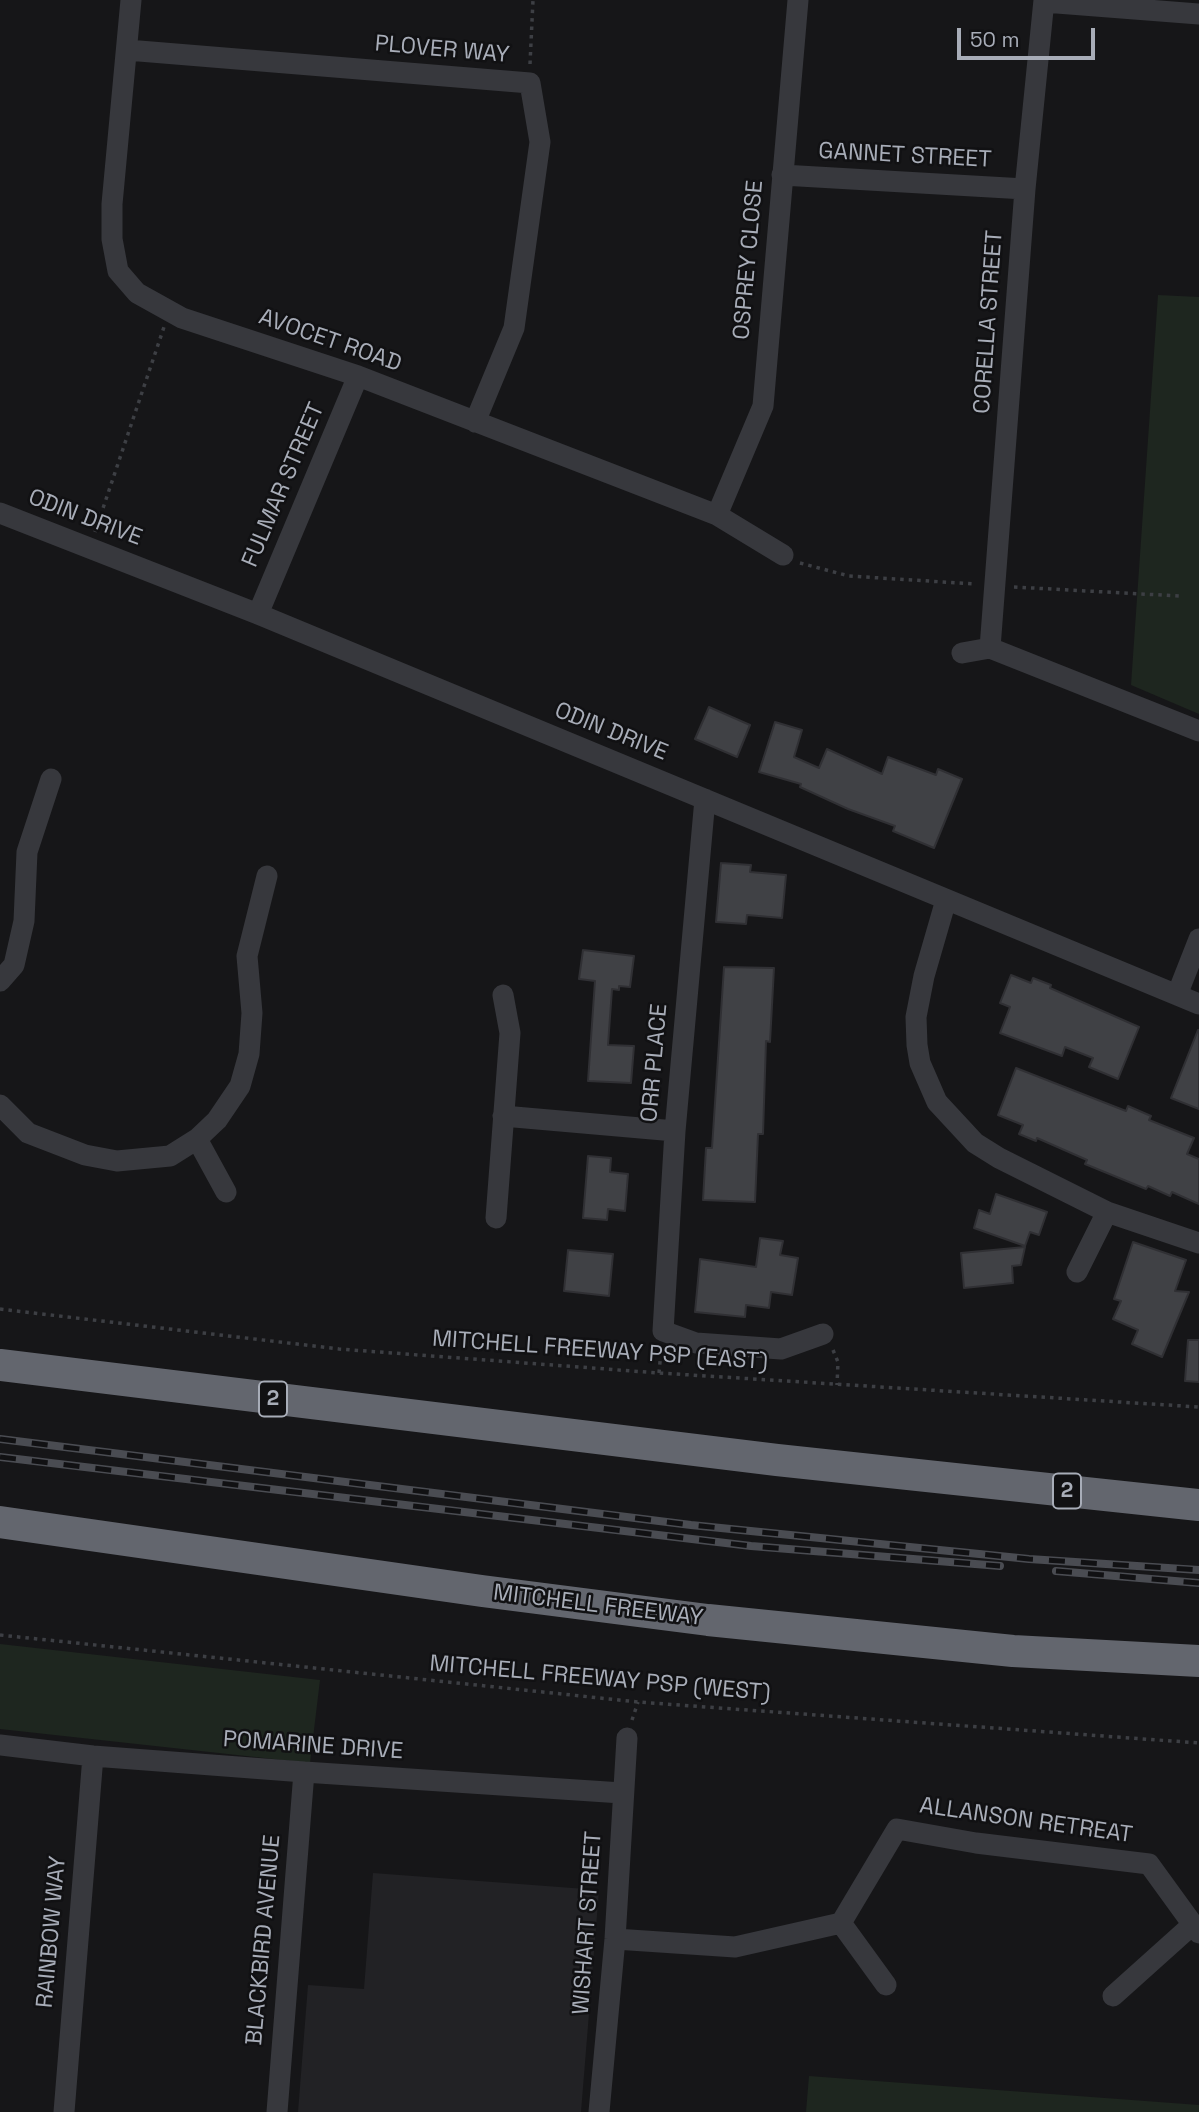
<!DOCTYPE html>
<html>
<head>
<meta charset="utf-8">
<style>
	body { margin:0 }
	#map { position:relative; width:1199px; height:2112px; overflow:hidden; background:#161618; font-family:"Space Grotesk",sans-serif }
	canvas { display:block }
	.scale { position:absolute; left:957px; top:28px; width:138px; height:32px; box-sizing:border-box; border:4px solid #a8adb8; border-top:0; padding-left:9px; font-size:21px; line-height:24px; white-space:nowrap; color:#a8adb8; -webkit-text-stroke:5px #111113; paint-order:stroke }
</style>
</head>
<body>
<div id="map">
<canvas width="1199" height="2112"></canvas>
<div class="scale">50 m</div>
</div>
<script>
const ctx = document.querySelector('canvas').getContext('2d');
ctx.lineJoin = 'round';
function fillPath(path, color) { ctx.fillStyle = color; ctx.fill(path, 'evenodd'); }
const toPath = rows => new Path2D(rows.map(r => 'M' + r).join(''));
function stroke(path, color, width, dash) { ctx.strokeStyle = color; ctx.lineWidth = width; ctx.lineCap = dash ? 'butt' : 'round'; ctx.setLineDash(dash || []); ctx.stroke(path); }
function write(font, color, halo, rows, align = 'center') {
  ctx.font = font + ' "Space Grotesk",sans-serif'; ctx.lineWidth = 5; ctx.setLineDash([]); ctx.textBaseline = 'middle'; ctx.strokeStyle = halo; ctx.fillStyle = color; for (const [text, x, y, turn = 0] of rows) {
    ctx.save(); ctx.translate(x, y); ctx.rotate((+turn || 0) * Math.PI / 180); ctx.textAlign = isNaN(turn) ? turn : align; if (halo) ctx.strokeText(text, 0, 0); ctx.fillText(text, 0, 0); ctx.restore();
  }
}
fillPath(toPath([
	[373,1873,599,1890,581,2112,298,2112,308,1985,364,1989]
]), '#222225');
fillPath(toPath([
	[1158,295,1199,297,1199,714,1131,685],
	[0,1644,320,1680,310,1763,0,1729],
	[809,2076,1199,2105,1199,2112,806,2112]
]), '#1e261f');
const building = toPath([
	[709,707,750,725,737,757,695,739,709,707],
	[775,722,802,730,794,757,819,768,827,749,882,774,888,757,936,775,938,769,962,779,934,848,893,831,895,826,848,809,800,787,801,784,759,772,775,722],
	[721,863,751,865,750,872,786,875,782,918,747,915,746,924,716,922,721,863],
	[583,950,634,956,630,987,619,986,619,990,612,989,608,1045,634,1046,631,1083,588,1081,595,981,579,979,583,950],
	[724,967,774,968,770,1042,766,1041,763,1134,758,1134,755,1202,703,1200,706,1148,712,1148,724,967],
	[1011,975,1031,983,1033,978,1051,985,1050,988,1139,1027,1118,1079,1089,1067,1093,1058,1065,1047,1062,1056,1000,1033,1010,1007,1000,1003,1011,975],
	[1198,1030,1199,1030,1199,1109,1171,1098,1198,1030],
	[1016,1068,1126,1111,1128,1106,1151,1116,1149,1120,1194,1138,1187,1154,1199,1159,1199,1204,1172,1192,1170,1196,1148,1186,1146,1189,1085,1164,1087,1160,1037,1138,1036,1141,1019,1134,1023,1125,998,1115,1016,1068],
	[588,1156,611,1158,610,1172,628,1174,625,1211,608,1209,607,1220,583,1218,588,1156],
	[996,1194,1047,1212,1039,1235,1030,1232,1025,1246,974,1228,979,1210,990,1214,996,1194],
	[760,1238,783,1241,780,1255,798,1258,792,1295,771,1292,769,1308,746,1305,745,1317,695,1312,700,1259,756,1267,760,1238],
	[1133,1242,1186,1260,1175,1291,1189,1292,1162,1357,1132,1344,1138,1330,1113,1319,1121,1301,1114,1299,1133,1242],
	[1025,1247,1021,1265,1012,1266,1013,1283,964,1288,961,1253,1025,1247],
	[568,1250,613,1254,609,1296,564,1291,568,1250],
	[1188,1340,1199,1340,1199,1382,1185,1381,1188,1340]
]);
fillPath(building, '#404145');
stroke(building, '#303034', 2);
stroke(toPath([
	[530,64,533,0],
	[95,532,164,327],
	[800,563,849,576,975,584],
	[1014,587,1179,596],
	[0,1309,339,1349,659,1373,1199,1407],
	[833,1350,838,1362,837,1385],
	[659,1373,661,1351],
	[0,1635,638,1702,1199,1743],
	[632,1720,638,1702]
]), '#3d3f44', 3.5, [3.5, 5]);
stroke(toPath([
	[131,0,112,204,112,239,118,271,137,293,182,318,358,376,717,515,783,555],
	[1044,2,1199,14],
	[127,50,530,83,540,142,514,328,475,422],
	[782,175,1025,189],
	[0,513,258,614,1199,1004],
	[717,515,763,406,798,0],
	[258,614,358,376],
	[990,648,1025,189,1044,0],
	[962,653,990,648,1199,731],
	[705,799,675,1131,663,1331,696,1343,781,1349,823,1334],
	[946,900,924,976,916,1017,917,1045,920,1063,937,1102,975,1143,999,1158,1107,1212,1199,1243],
	[0,981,14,965,24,921,27,852,51,779],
	[1177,995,1199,939],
	[0,1105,28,1133,85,1155,117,1161,170,1156,197,1139,217,1120,240,1086,249,1054,252,1013,247,956,267,876],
	[503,1116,675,1131],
	[197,1139,226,1192],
	[496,1218,510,1033,503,995],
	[1077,1272,1107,1212],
	[0,1745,93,1756,304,1772,622,1793],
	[841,1923,886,1985],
	[615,1939,735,1947,841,1923,897,1829,976,1843,1149,1864,1199,1933],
	[1113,1996,1191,1926],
	[64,2112,93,1756],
	[277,2112,304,1772],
	[599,2112,615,1939,627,1738]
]), '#37383d', 21);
stroke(toPath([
	[0,1365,777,1460,1199,1505],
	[0,1522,482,1591,708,1620,1013,1651,1199,1661]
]), '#63666e', 32);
const rail = toPath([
	[0,1439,691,1525,1029,1559,1199,1570],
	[0,1457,751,1546,1000,1566],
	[1056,1571,1199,1583]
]);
stroke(rail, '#4a4c52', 8);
stroke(rail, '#111113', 5, [16]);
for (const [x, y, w] of [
	[273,1399,28],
	[1067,1491,28]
]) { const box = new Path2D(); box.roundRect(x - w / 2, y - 17.5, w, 35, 5); ctx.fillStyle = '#111113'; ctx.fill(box); stroke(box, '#a8adb8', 2); }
write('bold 21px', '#a8adb8', null, [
	["2",273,1399],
	["2",1067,1491]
]);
write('23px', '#a8adb8', '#111113', [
	["PLOVER WAY",442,50,5],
	["GANNET STREET",905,156,3],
	["OSPREY CLOSE",749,260,-85],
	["CORELLA STREET",989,322,-86],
	["AVOCET ROAD",330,341,19],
	["FULMAR STREET",284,485,-67],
	["ODIN DRIVE",85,518,21],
	["ODIN DRIVE",611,732,22],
	["ORR PLACE",655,1063,-85],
	["MITCHELL FREEWAY PSP (EAST)",600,1351,4],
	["MITCHELL FREEWAY",598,1606,7],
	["MITCHELL FREEWAY PSP (WEST)",600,1679,5],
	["POMARINE DRIVE",313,1746,4],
	["ALLANSON RETREAT",1026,1821,8],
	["WISHART STREET",588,1923,-86],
	["RAINBOW WAY",52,1932,-85],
	["BLACKBIRD AVENUE",264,1940,-85]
]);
</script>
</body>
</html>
